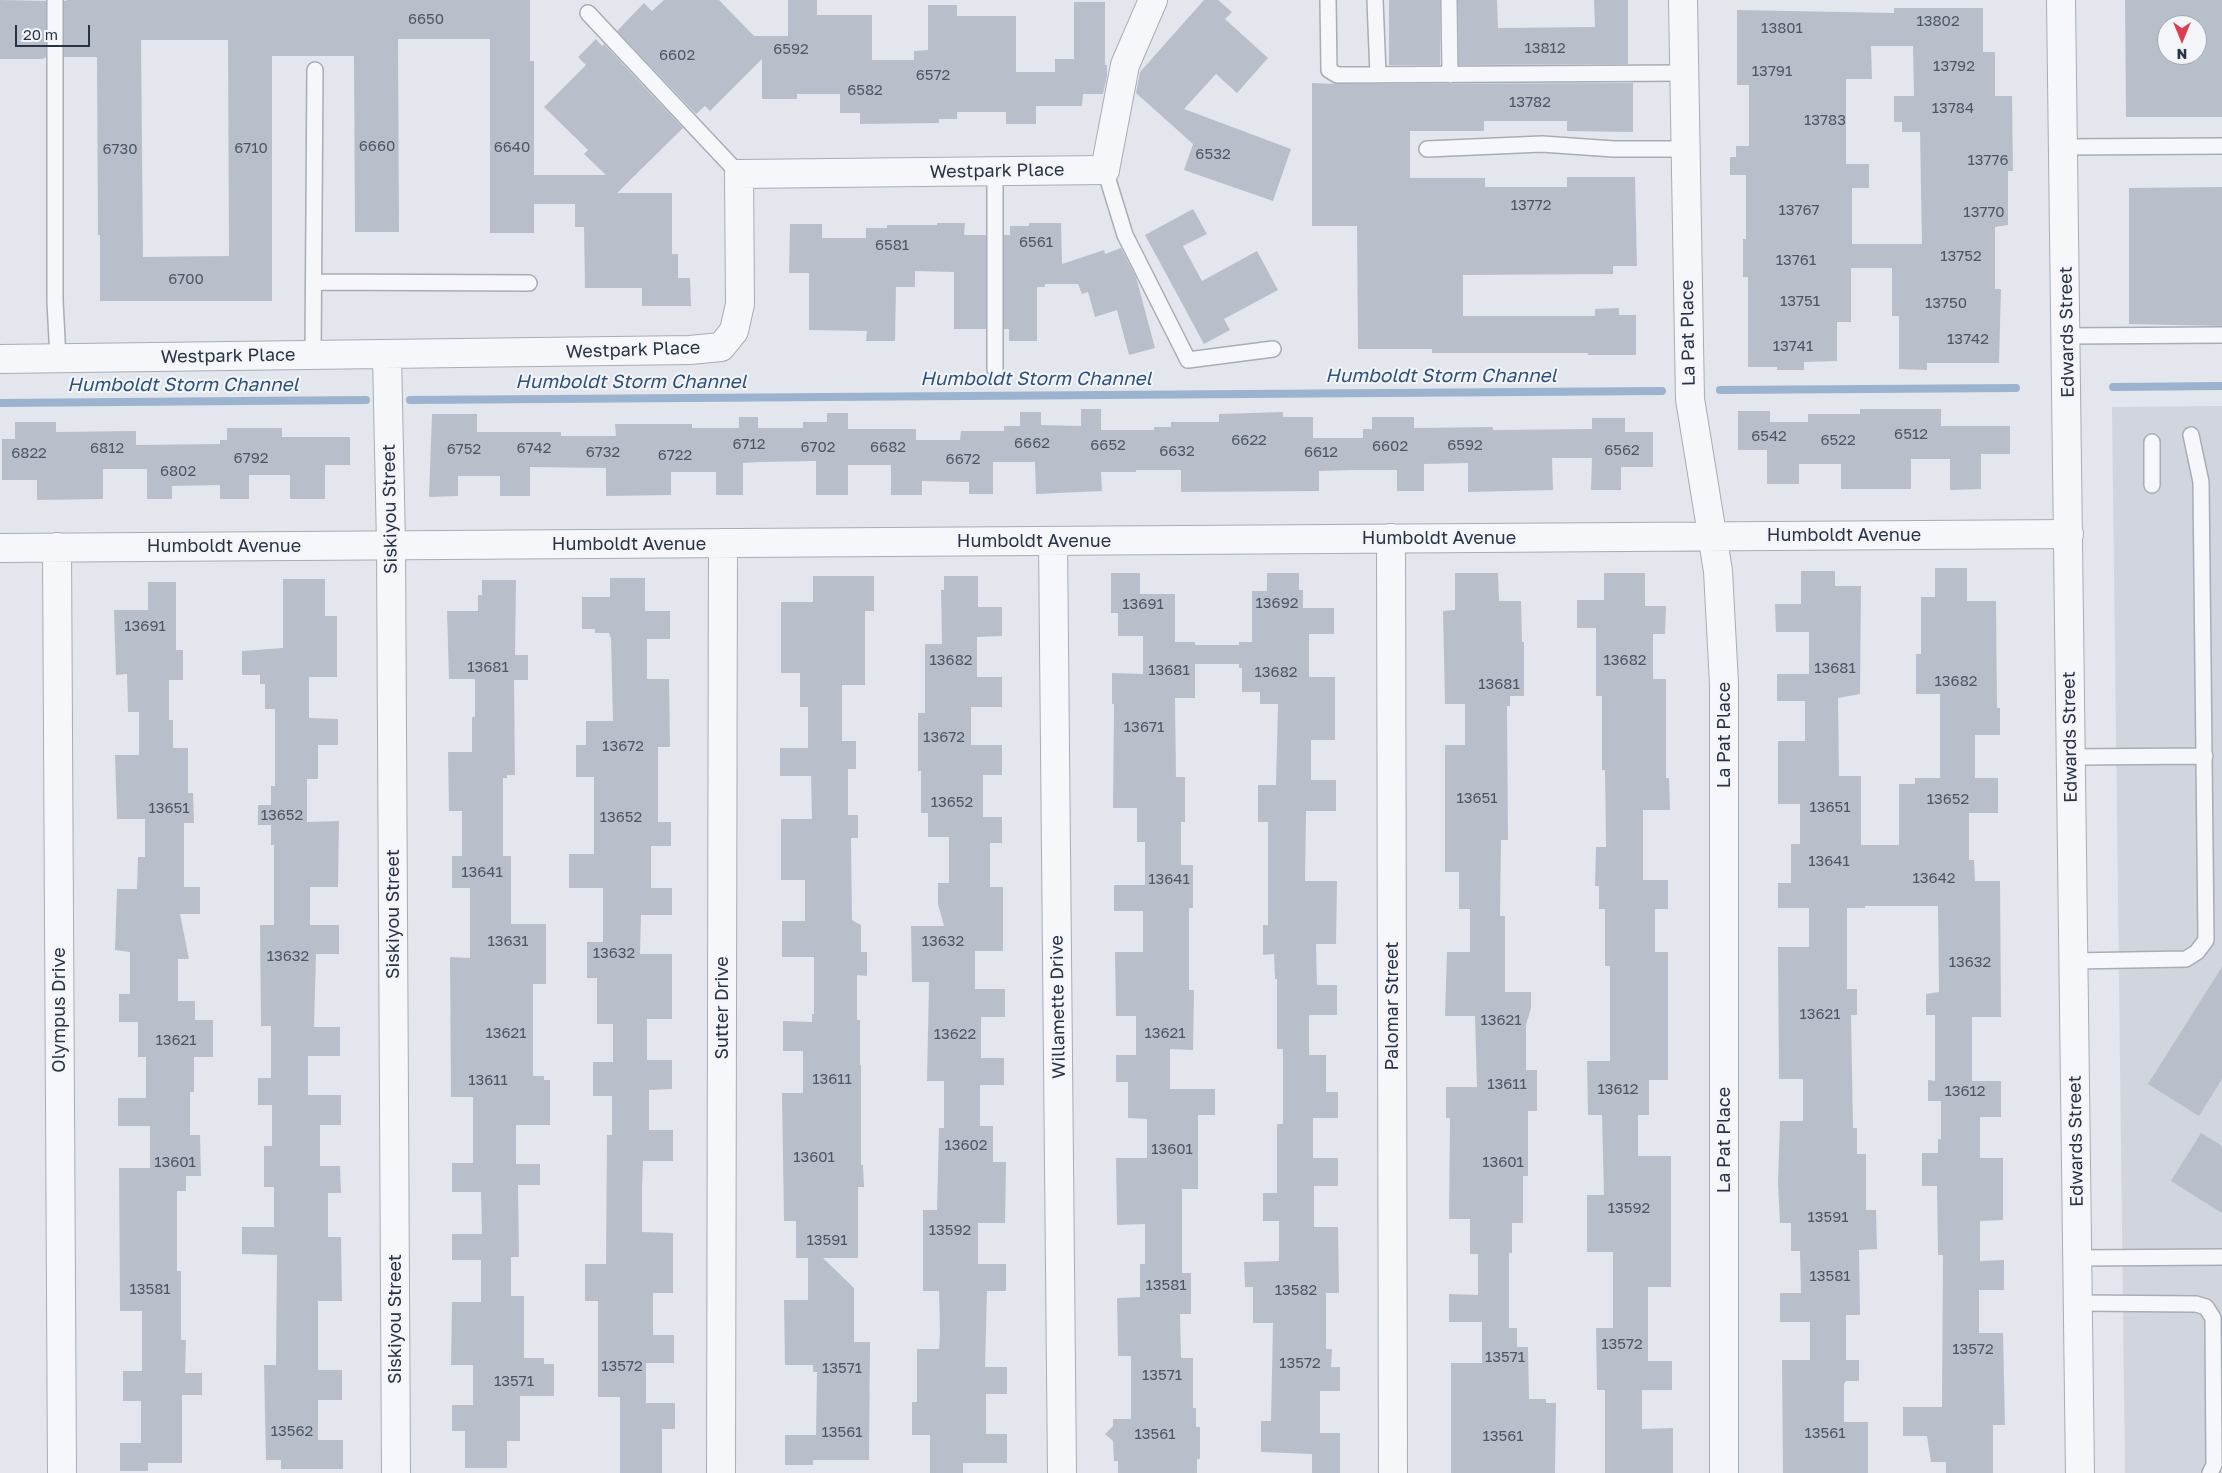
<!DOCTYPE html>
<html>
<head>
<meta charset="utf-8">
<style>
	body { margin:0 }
	#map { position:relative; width:2222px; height:1473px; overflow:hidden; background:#e3e6ec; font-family:"Golos Text",sans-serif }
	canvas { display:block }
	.north { position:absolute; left:2157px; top:15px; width:50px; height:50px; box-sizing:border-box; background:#f3f5f9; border:1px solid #a2a7b1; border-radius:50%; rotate:180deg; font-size:14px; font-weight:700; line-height:20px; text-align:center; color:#293346 }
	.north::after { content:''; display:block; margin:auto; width:18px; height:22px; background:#db3e53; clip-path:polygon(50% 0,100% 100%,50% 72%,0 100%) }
	.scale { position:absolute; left:15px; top:25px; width:75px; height:22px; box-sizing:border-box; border:2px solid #293346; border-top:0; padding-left:6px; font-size:15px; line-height:18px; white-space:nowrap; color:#293346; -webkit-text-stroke:4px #f3f5f9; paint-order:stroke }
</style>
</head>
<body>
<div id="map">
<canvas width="2222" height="1473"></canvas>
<div class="north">N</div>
<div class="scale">20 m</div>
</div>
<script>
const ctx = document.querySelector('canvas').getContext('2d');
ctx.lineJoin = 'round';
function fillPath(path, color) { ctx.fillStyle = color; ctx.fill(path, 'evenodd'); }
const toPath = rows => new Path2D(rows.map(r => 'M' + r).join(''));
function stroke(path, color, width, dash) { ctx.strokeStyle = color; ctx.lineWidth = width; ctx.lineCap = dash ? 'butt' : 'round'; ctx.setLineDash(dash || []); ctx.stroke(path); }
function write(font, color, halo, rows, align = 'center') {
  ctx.font = font + ' "Golos Text",sans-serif'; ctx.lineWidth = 4; ctx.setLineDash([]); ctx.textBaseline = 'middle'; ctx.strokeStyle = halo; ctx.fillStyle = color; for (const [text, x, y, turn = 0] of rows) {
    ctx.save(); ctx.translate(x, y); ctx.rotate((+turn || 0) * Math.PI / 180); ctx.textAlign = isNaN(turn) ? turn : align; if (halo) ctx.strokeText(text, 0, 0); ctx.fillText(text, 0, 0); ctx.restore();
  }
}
fillPath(toPath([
	[2222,406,2222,1473,2125,1473,2112,407]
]), '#d0d5de');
stroke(toPath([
	[2113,387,2222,386],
	[1720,390,2016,388],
	[410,400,1662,391],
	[0,403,366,400]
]), '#9bb3cf', 8);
fillPath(toPath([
	[0,0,46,1,46,57,43,59,0,59],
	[68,0,530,0,530,61,534,61,534,175,606,175,584,154,588,150,544,107,586,65,578,57,596,39,602,46,604,44,683,128,617,193,672,193,672,254,678,254,678,278,690,278,691,306,642,306,642,288,585,288,584,227,575,227,575,204,534,204,534,233,490,233,490,39,398,39,399,232,355,232,354,56,272,56,272,301,100,301,100,235,98,235,97,57,64,57,64,1],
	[141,40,228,40,229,256,143,257],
	[664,0,719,0,754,36,788,36,788,0,817,0,817,15,872,15,872,60,914,60,914,51,928,50,928,5,957,5,957,16,1016,16,1016,72,1055,72,1055,59,1074,59,1074,2,1105,2,1105,65,1107,65,1107,76,1103,94,1083,94,1082,106,1036,106,1036,124,1006,124,1006,112,957,112,957,119,939,119,939,123,860,124,860,113,840,113,840,94,797,94,797,99,762,99,762,59,710,111,705,106,696,114,617,31,644,3,652,11],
	[1204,0,1218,0,1232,12,1225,19,1268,58,1237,93,1216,74,1184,109,1291,149,1273,201,1184,170,1193,144,1136,93,1140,72],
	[1389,0,1440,0,1440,65,1389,65],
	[1458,0,1497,0,1498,28,1595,27,1594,0,1628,0,1628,64,1459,65],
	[2125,0,2222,0,2222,117,2126,117],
	[2167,25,2197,25,2197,55,2167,55],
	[1894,8,1983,8,1983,52,1995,52,1995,96,2012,96,2013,171,2008,171,2008,225,1995,227,1995,289,2001,289,1999,363,1927,363,1927,370,1899,369,1899,316,1892,316,1892,268,1851,268,1851,322,1837,322,1837,361,1804,362,1804,370,1777,370,1777,367,1748,367,1748,277,1743,277,1743,239,1746,239,1746,175,1730,175,1730,157,1736,157,1736,146,1749,146,1749,85,1737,85,1737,10,1894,13],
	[1871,46,1913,46,1914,96,1894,96,1894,122,1902,122,1902,132,1920,132,1922,244,1852,244,1852,188,1869,188,1869,164,1846,164,1846,79,1872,79],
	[1312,83,1337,84,1633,83,1633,132,1567,131,1567,121,1484,121,1484,131,1410,131,1410,178,1485,178,1485,187,1567,187,1567,177,1635,177,1637,266,1613,266,1613,274,1463,275,1463,316,1595,316,1595,309,1619,308,1619,315,1636,315,1636,355,1588,355,1588,353,1432,353,1432,349,1358,349,1357,226,1312,226],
	[2222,187,2222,326,2129,324,2129,188],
	[1193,209,1207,234,1183,246,1202,281,1257,251,1278,290,1224,319,1230,330,1204,344,1145,235],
	[937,223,965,223,964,235,986,235,986,329,954,329,954,272,915,271,915,287,896,287,895,341,866,341,867,331,809,330,809,273,789,273,790,224,822,224,822,238,866,238,866,228,887,228,887,225,937,225],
	[1029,223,1061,223,1062,264,1104,250,1105,254,1121,248,1136,277,1155,348,1129,355,1117,310,1095,317,1088,292,1082,294,1078,284,1045,284,1045,287,1037,287,1037,341,1009,341,1009,329,1004,329,1004,235,1010,235,1010,226,1029,226],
	[1081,409,1101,409,1101,430,1154,430,1154,427,1171,427,1171,422,1219,422,1219,414,1283,412,1283,417,1313,417,1313,438,1363,438,1363,429,1372,429,1372,417,1414,417,1414,428,1493,427,1493,430,1592,429,1592,418,1625,418,1625,432,1653,432,1653,467,1621,467,1621,490,1591,490,1592,458,1552,458,1553,490,1468,492,1468,463,1424,464,1424,491,1397,491,1397,470,1352,470,1319,471,1319,491,1181,492,1181,470,1136,470,1136,472,1101,472,1102,491,1036,494,1035,462,993,462,993,494,969,494,969,482,922,481,922,495,891,495,891,465,848,465,848,495,816,495,816,461,760,462,743,463,743,495,716,495,716,472,671,472,671,495,606,496,606,468,530,467,530,496,500,496,500,476,458,476,458,496,429,497,432,414,477,414,477,432,561,432,561,436,616,436,615,424,692,424,692,428,739,428,739,417,758,417,758,428,803,428,803,422,827,422,827,413,848,413,848,429,916,429,916,440,960,440,961,431,1004,431,1004,426,1020,426,1020,412,1041,412,1041,425,1081,426],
	[1860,409,1941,409,1941,426,2010,426,2010,454,1981,454,1981,489,1950,490,1950,459,1911,459,1911,489,1841,489,1841,464,1799,464,1799,484,1767,484,1767,450,1738,450,1738,411,1770,411,1770,422,1808,422,1808,414,1860,414],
	[15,422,56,422,56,432,136,431,136,445,220,444,220,440,227,440,227,428,282,428,282,437,350,437,350,465,325,465,325,499,290,499,290,475,249,475,249,499,220,499,220,485,172,486,172,499,147,499,147,469,103,469,103,499,37,500,37,480,2,480,2,439,15,439],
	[1935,568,1967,568,1967,601,1996,601,1997,708,2000,708,2000,735,1975,735,1975,778,1998,778,1998,813,1969,813,1969,860,1974,860,1975,881,2000,881,2001,1017,1972,1017,1972,1081,2001,1081,2001,1117,1980,1117,1980,1158,2003,1158,2003,1220,1980,1221,1980,1261,2004,1260,2004,1290,1979,1290,1979,1333,2003,1333,2005,1425,1993,1425,1993,1473,1946,1473,1946,1462,1931,1462,1927,1436,1903,1436,1903,1407,1942,1407,1943,1255,1938,1255,1937,1186,1922,1186,1922,1153,1938,1153,1938,1139,1941,1139,1941,1101,1928,1101,1928,1080,1935,1081,1935,1015,1926,1015,1926,994,1939,992,1938,906,1865,906,1865,908,1847,908,1847,989,1857,989,1857,1015,1851,1015,1853,1128,1857,1128,1857,1154,1866,1154,1866,1210,1876,1210,1877,1249,1859,1250,1860,1315,1846,1315,1846,1360,1859,1360,1859,1381,1846,1381,1844,1384,1844,1422,1868,1422,1868,1473,1783,1473,1782,1360,1810,1360,1810,1322,1780,1322,1780,1293,1801,1293,1800,1251,1791,1251,1791,1223,1780,1223,1778,1183,1780,1121,1803,1121,1803,1079,1779,1079,1778,947,1809,947,1809,908,1778,908,1778,883,1791,883,1791,844,1800,844,1800,804,1778,804,1778,741,1805,741,1805,701,1777,701,1777,674,1809,674,1809,632,1776,632,1775,604,1801,604,1801,571,1835,571,1835,586,1861,586,1860,694,1838,698,1839,776,1861,776,1861,845,1899,845,1899,784,1915,784,1915,778,1940,778,1940,694,1916,694,1916,654,1921,654,1921,597,1935,597],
	[1111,573,1140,573,1140,594,1175,594,1175,642,1195,642,1195,645,1239,645,1239,642,1252,642,1252,591,1267,591,1267,573,1299,573,1299,590,1303,590,1303,608,1334,608,1334,634,1309,634,1309,677,1335,677,1335,740,1311,740,1311,780,1336,780,1336,811,1306,811,1305,881,1337,881,1336,944,1316,944,1317,985,1337,985,1337,1015,1309,1015,1309,1055,1326,1055,1326,1092,1338,1092,1338,1118,1313,1118,1313,1158,1338,1158,1338,1186,1314,1186,1314,1227,1338,1227,1339,1293,1326,1293,1326,1349,1332,1349,1331,1367,1340,1367,1340,1391,1320,1391,1320,1433,1340,1433,1340,1473,1312,1473,1312,1454,1261,1452,1261,1421,1271,1421,1273,1323,1253,1323,1253,1287,1245,1287,1244,1262,1279,1261,1279,1221,1263,1221,1263,1193,1277,1193,1277,1124,1283,1124,1283,1049,1277,1049,1277,979,1275,979,1274,954,1263,955,1263,925,1268,925,1268,822,1258,822,1258,785,1276,785,1278,704,1260,704,1260,692,1242,692,1242,668,1239,668,1239,664,1195,664,1195,698,1175,698,1176,777,1185,777,1185,822,1181,822,1181,865,1193,865,1193,908,1189,908,1189,990,1194,990,1193,1050,1170,1049,1170,1089,1215,1089,1215,1115,1198,1115,1198,1189,1182,1189,1182,1273,1191,1273,1191,1314,1180,1314,1181,1358,1193,1358,1193,1408,1196,1408,1196,1427,1200,1427,1200,1459,1197,1459,1197,1473,1118,1473,1118,1461,1114,1461,1113,1441,1105,1434,1113,1426,1113,1419,1131,1419,1131,1356,1118,1356,1117,1298,1140,1297,1140,1264,1145,1264,1145,1224,1117,1225,1116,1158,1147,1158,1147,1119,1128,1118,1128,1082,1116,1082,1116,1055,1136,1055,1136,1016,1116,1016,1115,952,1143,952,1143,911,1114,911,1114,885,1145,885,1145,842,1137,842,1137,808,1113,808,1114,704,1112,704,1112,673,1143,674,1143,636,1118,636,1118,613,1111,613],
	[1455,573,1498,573,1499,601,1521,601,1522,642,1524,642,1524,696,1510,696,1510,706,1507,706,1508,840,1501,840,1500,916,1505,916,1505,992,1531,992,1531,1008,1526,1025,1526,1070,1537,1070,1537,1111,1528,1111,1528,1176,1523,1176,1523,1223,1512,1223,1512,1253,1509,1253,1509,1328,1517,1328,1517,1347,1528,1347,1529,1399,1546,1399,1546,1403,1556,1403,1555,1473,1451,1473,1451,1363,1482,1363,1482,1322,1449,1322,1449,1294,1478,1295,1478,1254,1470,1254,1470,1219,1449,1219,1450,1118,1446,1118,1446,1087,1477,1087,1475,1016,1445,1016,1447,952,1470,952,1470,909,1459,909,1459,872,1445,872,1445,745,1465,745,1465,704,1445,704,1443,611,1455,610],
	[1604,573,1645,573,1645,606,1666,606,1665,634,1653,634,1653,679,1666,679,1666,778,1669,778,1670,810,1643,810,1643,880,1668,880,1668,909,1655,909,1655,952,1668,952,1668,1080,1649,1080,1649,1115,1638,1115,1638,1156,1671,1156,1671,1287,1648,1287,1648,1361,1672,1361,1672,1390,1642,1390,1642,1429,1673,1428,1673,1473,1605,1473,1605,1390,1597,1390,1596,1328,1613,1328,1613,1252,1587,1252,1587,1195,1604,1195,1602,1115,1588,1115,1587,1061,1610,1061,1610,966,1605,966,1605,909,1599,909,1599,886,1595,886,1596,847,1606,847,1605,770,1602,770,1602,696,1596,696,1596,628,1577,628,1577,600,1604,600],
	[813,576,874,576,874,611,865,611,865,685,842,685,842,741,856,741,856,769,848,769,848,815,858,815,858,838,851,838,852,920,861,925,861,952,867,952,867,976,857,975,857,1020,860,1020,860,1065,861,1065,861,1165,863,1165,864,1187,858,1187,858,1258,823,1258,854,1288,854,1342,870,1342,869,1460,813,1460,813,1465,785,1465,785,1435,816,1435,817,1372,813,1372,813,1365,785,1365,784,1300,808,1300,808,1258,796,1258,796,1221,784,1221,782,1093,803,1093,803,1051,783,1051,783,1021,812,1022,812,1014,814,1014,814,957,782,957,782,921,805,921,805,880,781,880,781,819,812,819,811,776,780,776,780,748,808,748,808,707,800,707,800,673,781,673,781,602,813,602],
	[944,576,978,576,978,607,1002,607,1002,636,977,637,977,677,1002,677,1002,707,971,707,971,745,1002,745,1002,775,983,775,983,817,1002,817,1002,843,990,843,990,887,1003,887,1003,951,975,951,975,989,1005,989,1005,1017,981,1017,981,1058,1004,1058,1004,1085,980,1085,980,1126,993,1126,993,1162,1006,1162,1005,1223,978,1223,978,1264,1006,1264,1006,1291,987,1291,985,1367,1007,1367,1007,1394,986,1394,986,1434,1007,1434,1007,1463,963,1463,963,1473,930,1473,930,1435,912,1435,912,1402,917,1402,917,1349,939,1349,940,1333,939,1291,923,1291,923,1210,937,1210,939,1128,944,1128,944,1081,927,1081,929,982,912,982,911,926,944,926,938,904,938,883,949,883,949,837,928,837,928,813,921,813,921,771,918,771,918,713,925,713,925,644,942,644,941,590,944,590],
	[610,578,645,578,645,611,670,611,670,639,647,639,647,679,669,679,670,747,658,747,658,822,671,822,671,846,651,846,651,888,672,888,672,915,641,915,640,954,672,954,672,1019,647,1019,647,1060,672,1060,672,1089,649,1090,649,1130,673,1130,673,1161,643,1161,642,1191,642,1232,673,1233,673,1293,653,1293,653,1335,674,1335,674,1363,646,1363,646,1403,675,1403,675,1429,662,1429,662,1473,620,1473,620,1397,598,1397,598,1301,585,1301,585,1264,606,1264,607,1135,612,1135,612,1096,593,1096,593,1062,613,1062,613,1024,597,1024,597,978,587,978,587,942,603,942,603,888,569,888,569,854,594,854,594,777,576,777,576,745,586,745,586,721,613,721,611,639,609,633,595,633,595,629,582,629,582,597,610,597],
	[283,579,325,579,325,616,337,616,337,677,309,677,309,718,338,719,338,745,318,745,318,779,307,779,307,822,339,821,338,887,310,887,310,925,339,925,339,954,316,954,314,1027,340,1027,340,1056,308,1056,308,1095,341,1095,341,1125,320,1125,320,1166,340,1166,341,1193,328,1193,328,1237,341,1237,342,1301,318,1301,318,1370,342,1370,342,1400,318,1400,318,1440,343,1440,343,1469,281,1469,281,1460,266,1460,264,1365,276,1365,277,1255,242,1254,242,1227,274,1227,274,1187,264,1187,264,1146,272,1146,272,1105,258,1105,258,1078,271,1078,271,1026,261,1026,260,925,274,925,274,845,271,845,271,825,258,825,258,805,271,805,271,786,275,786,275,709,265,709,265,684,260,684,260,675,242,675,242,651,283,648],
	[482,580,516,580,515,655,528,655,528,680,514,680,515,775,507,775,507,778,503,778,503,856,511,856,511,924,546,924,546,984,533,984,533,1076,544,1076,544,1080,550,1080,550,1125,516,1125,516,1164,540,1164,540,1185,518,1185,519,1257,511,1257,511,1296,524,1296,524,1358,544,1358,544,1364,554,1364,554,1396,520,1396,520,1441,507,1441,507,1468,465,1468,465,1431,452,1431,452,1405,473,1405,473,1365,451,1365,452,1302,481,1302,481,1260,452,1260,452,1234,482,1234,481,1192,452,1192,452,1163,473,1163,473,1097,451,1097,450,957,470,958,470,888,452,888,452,856,462,856,462,811,449,811,448,752,472,752,472,717,475,717,475,679,449,679,447,611,478,611,478,595,482,595],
	[148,582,176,582,176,650,183,650,183,680,169,680,169,720,173,720,173,748,188,748,188,793,193,793,194,823,184,823,184,887,200,887,200,914,180,914,189,959,178,959,178,1001,195,1001,195,1020,213,1020,213,1057,194,1057,194,1092,190,1092,190,1135,200,1135,201,1176,186,1176,186,1191,177,1191,177,1271,181,1271,181,1340,186,1340,185,1373,202,1373,202,1395,182,1395,182,1463,148,1463,148,1471,120,1471,120,1443,141,1443,141,1401,123,1401,123,1371,142,1371,142,1311,120,1311,119,1168,150,1168,150,1126,118,1126,118,1098,146,1098,146,1057,138,1057,138,1022,119,1022,119,994,130,994,130,952,115,950,117,889,137,889,138,857,145,857,145,819,117,819,115,755,139,755,139,712,128,712,127,674,116,675,114,610,148,610],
	[2222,967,2222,1079,2199,1116,2148,1084],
	[2201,1133,2222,1146,2222,1213,2171,1181]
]), '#b9bfca');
const service = toPath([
	[55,0,55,301,58,359],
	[1328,0,1329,70,1337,75,1684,73],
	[1375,0,1378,75],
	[1449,0,1450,75],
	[588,13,739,174],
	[2064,147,2222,146],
	[1427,149,1542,144,1614,149,1686,149],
	[1105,170,1125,235,1188,360,1273,349],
	[995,171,995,369],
	[314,282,529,283],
	[2067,336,2222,335],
	[313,355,315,70],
	[2152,442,2152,485],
	[2071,757,2205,756],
	[2073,961,2186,959,2197,952,2206,940,2201,482,2191,435],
	[2078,1258,2222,1257],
	[2079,1303,2196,1304,2206,1307,2213,1318,2214,1465,2210,1473]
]);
const minor = toPath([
	[1683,0,1690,399,1718,571,1724,684,1724,1473],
	[1105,170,1125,65,1153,0],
	[1391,538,1393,1473],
	[1053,541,1062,1473],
	[57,547,62,1473],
	[0,548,2069,534],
	[721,1473,723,543]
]);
const tertiary = toPath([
	[2061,0,2080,1473],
	[387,355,391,545,396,1473],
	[0,359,690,350,721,347,734,331,740,304,739,174,1105,170]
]);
stroke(service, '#a7adb7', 18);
stroke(minor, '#a7adb7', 30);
stroke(tertiary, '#a7adb7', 30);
stroke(service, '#f6f7fa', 15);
stroke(minor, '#f6f7fa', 28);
stroke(tertiary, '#f6f7fa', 28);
write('15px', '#4d5667', null, [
	["6650",426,19],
	["13802",1938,21],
	["13801",1782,28],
	["13812",1545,48],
	["6592",791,49],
	["6602",677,55],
	["13792",1954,66],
	["13791",1772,71],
	["6572",933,75],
	["6582",865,90],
	["13782",1530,102],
	["13784",1953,108],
	["13783",1825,120],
	["6660",377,146],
	["6640",512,147],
	["6710",251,148],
	["6730",120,149],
	["6532",1213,154],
	["13776",1988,160],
	["13772",1531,205],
	["13767",1799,210],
	["13770",1984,212],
	["6561",1036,242],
	["6581",892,245],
	["13752",1961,256],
	["13761",1796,260],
	["6700",186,279],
	["13751",1800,301],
	["13750",1946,303],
	["13742",1968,339],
	["13741",1793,346],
	["6512",1911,434],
	["6542",1769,436],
	["6622",1249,440],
	["6522",1838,440],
	["6662",1032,443],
	["6712",749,444],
	["6652",1108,445],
	["6592",1465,445],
	["6602",1390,446],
	["6702",818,447],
	["6682",888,447],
	["6812",107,448],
	["6742",534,448],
	["6752",464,449],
	["6562",1622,450],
	["6632",1177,451],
	["6732",603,452],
	["6612",1321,452],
	["6822",29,453],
	["6722",675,455],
	["6792",251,458],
	["6672",963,459],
	["6802",178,471],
	["13692",1277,603],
	["13691",1143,604],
	["13691",145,626],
	["13682",951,660],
	["13682",1625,660],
	["13681",488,667],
	["13681",1835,668],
	["13681",1169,670],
	["13682",1276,672],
	["13682",1956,681],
	["13681",1499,684],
	["13671",1144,727],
	["13672",944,737],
	["13672",623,746],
	["13651",1477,798],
	["13652",1948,799],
	["13652",952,802],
	["13651",1830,807],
	["13651",169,808],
	["13652",282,815],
	["13652",621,817],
	["13641",1829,861],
	["13641",482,872],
	["13642",1934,878],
	["13641",1169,879],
	["13631",508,941],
	["13632",943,941],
	["13632",614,953],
	["13632",288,956],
	["13632",1970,962],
	["13621",1820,1014],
	["13621",1501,1020],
	["13621",506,1033],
	["13621",1165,1033],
	["13622",955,1034],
	["13621",176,1040],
	["13611",832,1079],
	["13611",488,1080],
	["13611",1507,1084],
	["13612",1618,1089],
	["13612",1965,1091],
	["13602",966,1145],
	["13601",1172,1149],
	["13601",814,1157],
	["13601",175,1162],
	["13601",1503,1162],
	["13592",1629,1208],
	["13591",1828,1217],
	["13592",950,1230],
	["13591",827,1240],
	["13581",1830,1276],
	["13581",1166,1285],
	["13581",150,1289],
	["13582",1296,1290],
	["13572",1622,1344],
	["13572",1973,1349],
	["13571",1505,1357],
	["13572",1300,1363],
	["13572",622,1366],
	["13571",842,1368],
	["13571",1162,1375],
	["13571",514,1381],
	["13562",292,1431],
	["13561",842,1432],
	["13561",1825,1433],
	["13561",1155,1434],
	["13561",1503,1436]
]);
write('18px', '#293346', '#f3f5f9', [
	["Westpark Place",997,171,-1],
	["Edwards Street",2067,332,-91],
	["La Pat Place",1688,333,-91],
	["Westpark Place",633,350,-2],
	["Westpark Place",228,356,-1],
	["Siskiyou Street",390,509,-91],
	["Humboldt Avenue",1844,535],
	["Humboldt Avenue",1439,538],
	["Humboldt Avenue",1034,541],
	["Humboldt Avenue",629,544],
	["Humboldt Avenue",224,546],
	["La Pat Place",1724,735,-90],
	["Edwards Street",2070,737,-91],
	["Siskiyou Street",393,914,-90],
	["Palomar Street",1392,1006,-90],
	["Willamette Drive",1058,1007,-91],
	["Sutter Drive",722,1008,-90],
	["Olympus Drive",59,1010,-90],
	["La Pat Place",1724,1140,-90],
	["Edwards Street",2076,1141,-91],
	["Siskiyou Street",395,1319,-90]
]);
write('italic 19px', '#2e517e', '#f3f5f9', [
	["Humboldt Storm Channel",1441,376],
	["Humboldt Storm Channel",1036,379],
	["Humboldt Storm Channel",631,382],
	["Humboldt Storm Channel",183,385]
]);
</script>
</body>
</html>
